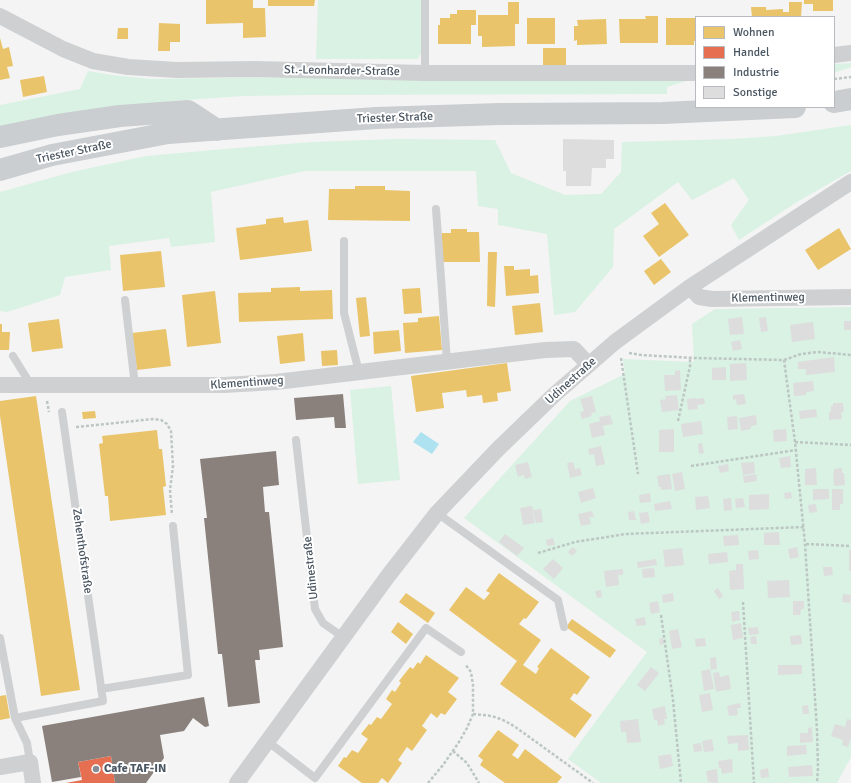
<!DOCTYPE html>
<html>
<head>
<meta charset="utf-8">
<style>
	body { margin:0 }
	#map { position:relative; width:851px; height:783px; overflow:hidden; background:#f4f4f4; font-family:Signika,sans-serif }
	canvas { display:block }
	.legend { position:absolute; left:695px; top:16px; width:140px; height:92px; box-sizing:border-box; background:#fff; border:1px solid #b7bbc0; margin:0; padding:5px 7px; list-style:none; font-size:12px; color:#4a5661 }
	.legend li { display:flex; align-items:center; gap:8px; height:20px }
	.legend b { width:20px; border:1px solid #b7bbc0 }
</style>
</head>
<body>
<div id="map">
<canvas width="851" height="783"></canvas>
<ul class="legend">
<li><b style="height:11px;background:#e9c46a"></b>Wohnen</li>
<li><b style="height:11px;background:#e76f51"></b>Handel</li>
<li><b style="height:11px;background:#8a817c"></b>Industrie</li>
<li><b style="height:11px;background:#ddddde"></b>Sonstige</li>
</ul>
</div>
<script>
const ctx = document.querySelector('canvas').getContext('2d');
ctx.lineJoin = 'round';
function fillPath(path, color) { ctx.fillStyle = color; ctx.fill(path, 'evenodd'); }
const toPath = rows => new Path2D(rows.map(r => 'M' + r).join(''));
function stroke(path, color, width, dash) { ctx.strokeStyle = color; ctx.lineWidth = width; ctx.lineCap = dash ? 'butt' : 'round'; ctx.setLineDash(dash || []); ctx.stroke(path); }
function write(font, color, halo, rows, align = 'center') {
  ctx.font = font + ' Signika,sans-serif'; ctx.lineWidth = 4; ctx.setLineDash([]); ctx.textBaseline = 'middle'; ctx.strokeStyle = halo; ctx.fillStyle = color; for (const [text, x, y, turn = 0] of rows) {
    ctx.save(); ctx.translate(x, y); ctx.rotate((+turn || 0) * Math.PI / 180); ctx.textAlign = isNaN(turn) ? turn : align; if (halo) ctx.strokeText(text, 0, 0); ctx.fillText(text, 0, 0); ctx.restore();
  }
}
fillPath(toPath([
	[318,0,422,0,421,53,418,59,316,59],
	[851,63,851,67,834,73,834,64],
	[88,71,112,75,151,79,290,77,461,81,592,81,689,80,667,87,667,94,309,95,243,96,172,101,0,129,0,105,80,89],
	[851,125,851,171,797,202,739,240,731,225,749,200,734,178,692,200,678,182,614,229,613,267,575,312,554,315,547,234,498,225,498,209,478,206,476,171,305,171,211,192,215,242,171,247,169,238,109,246,111,270,65,277,60,295,7,312,0,311,0,192,72,172,146,156,224,149,312,142,397,139,495,140,511,173,565,195,601,194,621,172,622,142,732,139,776,136],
	[851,307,851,757,837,783,601,783,568,759,647,652,464,518,570,401,625,374,623,359,694,362,692,324,715,309],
	[391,386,400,480,358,484,350,390]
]), '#d9f2e3');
fillPath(toPath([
	[421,432,439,444,432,454,413,442]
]), '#aee2f0');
fillPath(toPath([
	[206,0,253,0,253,8,265,8,266,37,243,38,243,23,206,24],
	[268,0,315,0,314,6,268,6],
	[804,0,833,0,833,11,813,11,813,4,804,4],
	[508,2,519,2,519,24,515,24,515,46,482,47,482,36,478,36,478,15,508,15],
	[789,2,802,2,801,17,752,17,751,7,766,7,766,10,783,9,783,12,789,12],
	[457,10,476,10,476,25,471,25,471,44,438,44,438,25,440,25,440,18,450,18,450,14,457,14],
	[645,16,658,16,658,43,620,43,619,19,646,19],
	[527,18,555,18,555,44,527,44],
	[666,18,696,18,696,41,694,41,694,45,666,45],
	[606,19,607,44,577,45,577,40,574,41,574,26,578,26,577,20],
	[159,23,180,24,180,42,170,42,170,51,158,51],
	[118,28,128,28,128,39,117,39],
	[0,38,3,49,9,47,13,66,7,67,10,78,0,80],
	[543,48,566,48,566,65,543,65],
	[44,76,47,92,23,97,20,80],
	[355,186,385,186,385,190,410,191,410,221,328,220,329,189,355,189],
	[665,203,689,235,659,257,643,236,659,224,651,213],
	[283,217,284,223,308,220,312,251,240,260,236,228,266,224,266,219],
	[839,228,851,249,818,270,805,250],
	[451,229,467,229,467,232,479,232,480,262,442,262,442,233,451,233],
	[161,251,165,287,123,291,120,255],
	[488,252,497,252,495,307,487,306],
	[661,259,671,272,654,285,644,271],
	[504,266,514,266,514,270,530,269,530,276,538,275,539,293,506,296],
	[300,287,300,291,332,290,333,319,239,322,238,293,271,292,271,288],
	[420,288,422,313,404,314,402,289],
	[215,291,221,343,187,347,182,295],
	[366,297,370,336,360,337,356,298],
	[540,303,543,332,515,335,512,306],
	[439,316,442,350,405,353,403,323,418,322,418,318],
	[59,319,63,348,32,352,28,323],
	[0,324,2,324,2,332,10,332,9,350,0,350],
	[166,329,171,366,137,370,132,333],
	[399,330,401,351,374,354,373,332],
	[303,333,305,361,280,364,277,336],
	[337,350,338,365,322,366,321,351],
	[507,363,511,391,497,393,498,401,483,403,482,395,467,397,466,390,442,393,444,408,416,412,411,376],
	[36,396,80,690,41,696,0,416,0,401],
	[95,411,96,418,83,419,82,412],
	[157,430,159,449,162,449,166,486,163,487,166,515,110,521,108,496,105,496,99,444,103,443,102,436],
	[499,573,539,602,526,619,524,618,519,624,541,640,523,665,536,674,539,668,537,667,551,648,590,677,577,695,574,693,570,699,592,715,575,738,500,684,517,661,449,610,466,587,484,600,490,593,486,591],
	[406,593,435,613,428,623,399,602],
	[572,619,616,650,610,658,566,627],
	[398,622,413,634,406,644,391,632],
	[426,655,459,678,448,692,457,699,445,715,441,713,437,718,431,713,422,726,427,730,412,751,407,747,398,760,402,763,388,783,382,778,378,783,362,783,338,766,344,757,346,758,352,750,358,753,368,739,361,734,369,724,371,725,377,717,381,719,392,704,386,699,392,690,395,692,401,683,399,681,410,667,413,669,418,662,420,664],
	[6,695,10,718,0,720,0,696],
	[498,730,519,745,512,755,518,759,525,749,562,777,557,783,505,783,480,765,483,760,478,756]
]), '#e9c46a');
fillPath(toPath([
	[111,756,115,783,66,783,82,780,78,762]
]), '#e76f51');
fillPath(toPath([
	[343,394,346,428,335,428,334,417,296,420,294,398],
	[276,451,279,485,263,487,265,512,269,512,283,647,259,650,260,660,255,660,260,703,228,707,222,654,218,654,204,518,207,518,200,459],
	[204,697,209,726,205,727,193,718,184,731,160,735,164,758,146,783,115,783,111,756,78,762,81,777,52,782,42,726]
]), '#8a817c');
fillPath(toPath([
	[563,139,614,140,614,159,606,159,606,168,592,168,591,186,566,186,566,171,563,171],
	[742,317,744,334,730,335,728,319],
	[766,317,768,331,761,332,759,318],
	[844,321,851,321,851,330,844,330],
	[813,322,815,339,792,342,790,325],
	[740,340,742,349,733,351,731,342],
	[834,357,835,372,806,375,806,369,798,369,798,362],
	[746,363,747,380,730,381,730,364],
	[726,367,726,380,712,380,712,368],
	[680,370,681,390,665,391,664,375,675,375,675,371],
	[813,381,814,391,806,392,806,395,794,396,793,383],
	[744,394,746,404,737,405,736,399,733,400,733,395],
	[677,395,679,410,662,412,660,400,666,399,665,396],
	[592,396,596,412,591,413,592,416,582,419,580,412,584,411,580,399],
	[696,398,696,399,704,398,705,404,697,405,698,409,688,410,687,399],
	[833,403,843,403,844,412,841,412,842,419,829,420,829,412,831,411,831,406,833,406],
	[816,409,817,417,800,419,799,411],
	[610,415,613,424,603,426,605,435,592,438,589,424,600,421,599,417],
	[756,415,757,425,751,426,751,429,741,431,739,418],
	[737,416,738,429,728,430,727,417],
	[701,421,703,434,683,437,681,424],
	[674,429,674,452,659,452,659,430],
	[786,429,787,441,774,442,773,430],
	[702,443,704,453,699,454,698,444],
	[601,446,605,464,596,466,594,454,589,455,588,449],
	[790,456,791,467,781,468,779,458],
	[528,462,532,477,525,479,524,475,518,477,515,465],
	[573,462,575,469,580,468,582,475,570,478,567,463],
	[754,462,755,473,743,475,741,463],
	[728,464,729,471,720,473,718,466],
	[816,468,817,485,805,485,805,469],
	[842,468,842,473,844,473,845,485,834,486,833,473,834,473,834,469],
	[682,472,685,489,675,491,672,474],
	[670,474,672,489,661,490,661,487,659,487,657,476],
	[756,474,757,481,744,483,743,476],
	[593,488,596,498,581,503,578,492],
	[813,489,829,489,829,499,813,500],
	[832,489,843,489,843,504,840,504,840,510,832,510],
	[791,492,792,498,785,499,784,493],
	[650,493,651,502,640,503,639,495],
	[769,494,769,509,749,510,749,495],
	[708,496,710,508,696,510,695,497],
	[731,498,732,510,724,511,723,499],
	[743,498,745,507,736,508,735,499],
	[670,501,672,509,655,511,654,504],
	[816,504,817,512,809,513,808,505],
	[532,506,535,523,523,525,520,508],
	[541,509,543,522,536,523,533,510],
	[592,511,594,517,589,517,591,524,581,526,578,514],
	[634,511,636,520,629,520,628,512],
	[648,512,650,522,641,524,639,513],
	[779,532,780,545,764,545,764,533],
	[505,534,524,548,517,556,499,542],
	[738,535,739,545,724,546,723,536],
	[553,538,555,545,547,546,546,540],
	[573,547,577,551,572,556,568,552],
	[797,547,799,557,790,559,788,549],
	[682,548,684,565,665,567,663,550],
	[758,550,759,559,749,560,748,551],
	[849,550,851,550,851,571,849,571],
	[727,552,728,562,709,564,708,554],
	[553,559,563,568,554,579,543,569],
	[656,559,657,565,638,568,637,562],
	[736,564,743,564,744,589,730,590,729,571,736,570],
	[823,567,832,567,833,575,824,576],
	[654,568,655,577,643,578,642,569],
	[623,569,623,575,618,575,619,585,606,587,604,571],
	[789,580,790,597,768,598,767,581],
	[718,588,723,596,719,599,714,591],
	[601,590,602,597,597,598,595,591],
	[673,593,674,601,663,603,662,595],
	[843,594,851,595,850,603,842,602],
	[658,601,660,612,651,614,649,603],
	[793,601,804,601,804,609,801,609,800,615,793,615],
	[739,611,740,620,732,622,731,612],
	[645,617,646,625,637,626,635,619],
	[741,623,743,638,733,640,731,625],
	[758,627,759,634,749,635,748,628],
	[678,629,682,647,672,649,669,631],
	[801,635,802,644,791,645,790,636],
	[756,636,757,644,751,644,750,637],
	[663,638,664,644,660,645,659,639],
	[705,638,706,646,696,647,695,639],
	[716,657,717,669,711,670,710,658],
	[778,665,802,665,802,674,778,675],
	[651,667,659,673,645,691,637,685],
	[710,669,714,689,704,691,701,671],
	[719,672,720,677,729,675,731,689,716,692,713,673],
	[710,693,713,710,702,712,699,695],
	[740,703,741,708,737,708,738,715,729,716,727,706],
	[808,705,809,714,803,714,802,706],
	[665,706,667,719,664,719,665,724,658,726,657,720,654,720,652,709],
	[638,719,641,742,627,743,626,732,621,732,620,721],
	[847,719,851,720,851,738,848,747,842,745,843,740,831,736,835,724,845,727],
	[812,727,813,742,800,743,800,733,808,733,808,728],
	[748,735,749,750,738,751,738,743,728,744,727,736],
	[712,739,714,751,704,752,702,741],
	[701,743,702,751,694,752,693,744],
	[806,745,807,754,787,756,787,746],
	[671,754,673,766,660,769,658,756],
	[732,759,733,772,722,774,721,768,719,768,718,761],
	[812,765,813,776,789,777,788,767],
	[768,768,769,777,761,778,760,770],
	[717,769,718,783,708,782,706,771]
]), '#ddddde');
stroke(toPath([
	[834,79,851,77],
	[629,353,641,355,694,358,784,360,795,442,805,544,817,730,818,768,817,783],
	[621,358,638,474],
	[784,360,801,354,818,352,851,355],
	[47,401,49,412],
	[678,421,690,366,690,358],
	[76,427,154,419,161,420,167,424,171,431,173,466,170,490,172,515],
	[795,442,851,445],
	[691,466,796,450],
	[806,544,851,546],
	[538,553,575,542,626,534,804,527],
	[743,602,754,783],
	[661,615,673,700,681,783],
	[473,714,492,716,503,720,514,726,593,783],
	[453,751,467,763,479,783],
	[428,783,443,765,459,742,467,728,473,714,473,685,471,672,465,664]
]), '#bcc7c4', 2.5, [3, 2]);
stroke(toPath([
	[425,73,425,0],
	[436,209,447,361],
	[344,241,344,313,359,372],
	[125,300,135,386],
	[13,356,31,385],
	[296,440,315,609,323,623,343,637],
	[437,513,558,600,564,627],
	[0,638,15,718,27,743,30,762],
	[101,689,188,675,173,526],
	[15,718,103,701,62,412],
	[267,741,315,778,426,628,461,652]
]), '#ced0d2', 8);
stroke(toPath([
	[0,16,63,49,93,61,128,67,177,70,255,69,425,73,696,73],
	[834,55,851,53],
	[690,287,699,297,712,299,851,297],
	[0,385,224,385,276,382,545,350,574,349,588,364],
	[0,767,30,762,33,783],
	[237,783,388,576,437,513,498,449,554,395,615,342,690,287,851,182]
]), '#ced0d2', 16);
stroke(toPath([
	[834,102,851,99],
	[0,137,58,125,120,116,188,111,217,130],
	[0,170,52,155,168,133,376,118,500,114,663,113,795,107]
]), '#caced1', 22);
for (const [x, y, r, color] of [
	[96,769,4,"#868d94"]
]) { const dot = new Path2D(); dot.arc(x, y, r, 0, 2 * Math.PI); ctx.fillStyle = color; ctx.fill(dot); stroke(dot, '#fff', 1.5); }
write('12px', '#4a5661', '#fff', [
	["St.-Leonharder-Straße",342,71,1],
	["Triester Straße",395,118,-2],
	["Triester Straße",74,152,-12],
	["Klementinweg",768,298,-1],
	["Udinestraße",571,381,-42],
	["Klementinweg",247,383,-4],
	["Zehenthofstraße",82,551,82],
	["Udinestraße",311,568,-96]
]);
write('bold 12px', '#4a5661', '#fff', [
	["Cafe TAF-IN",104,769]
], 'left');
</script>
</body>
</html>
